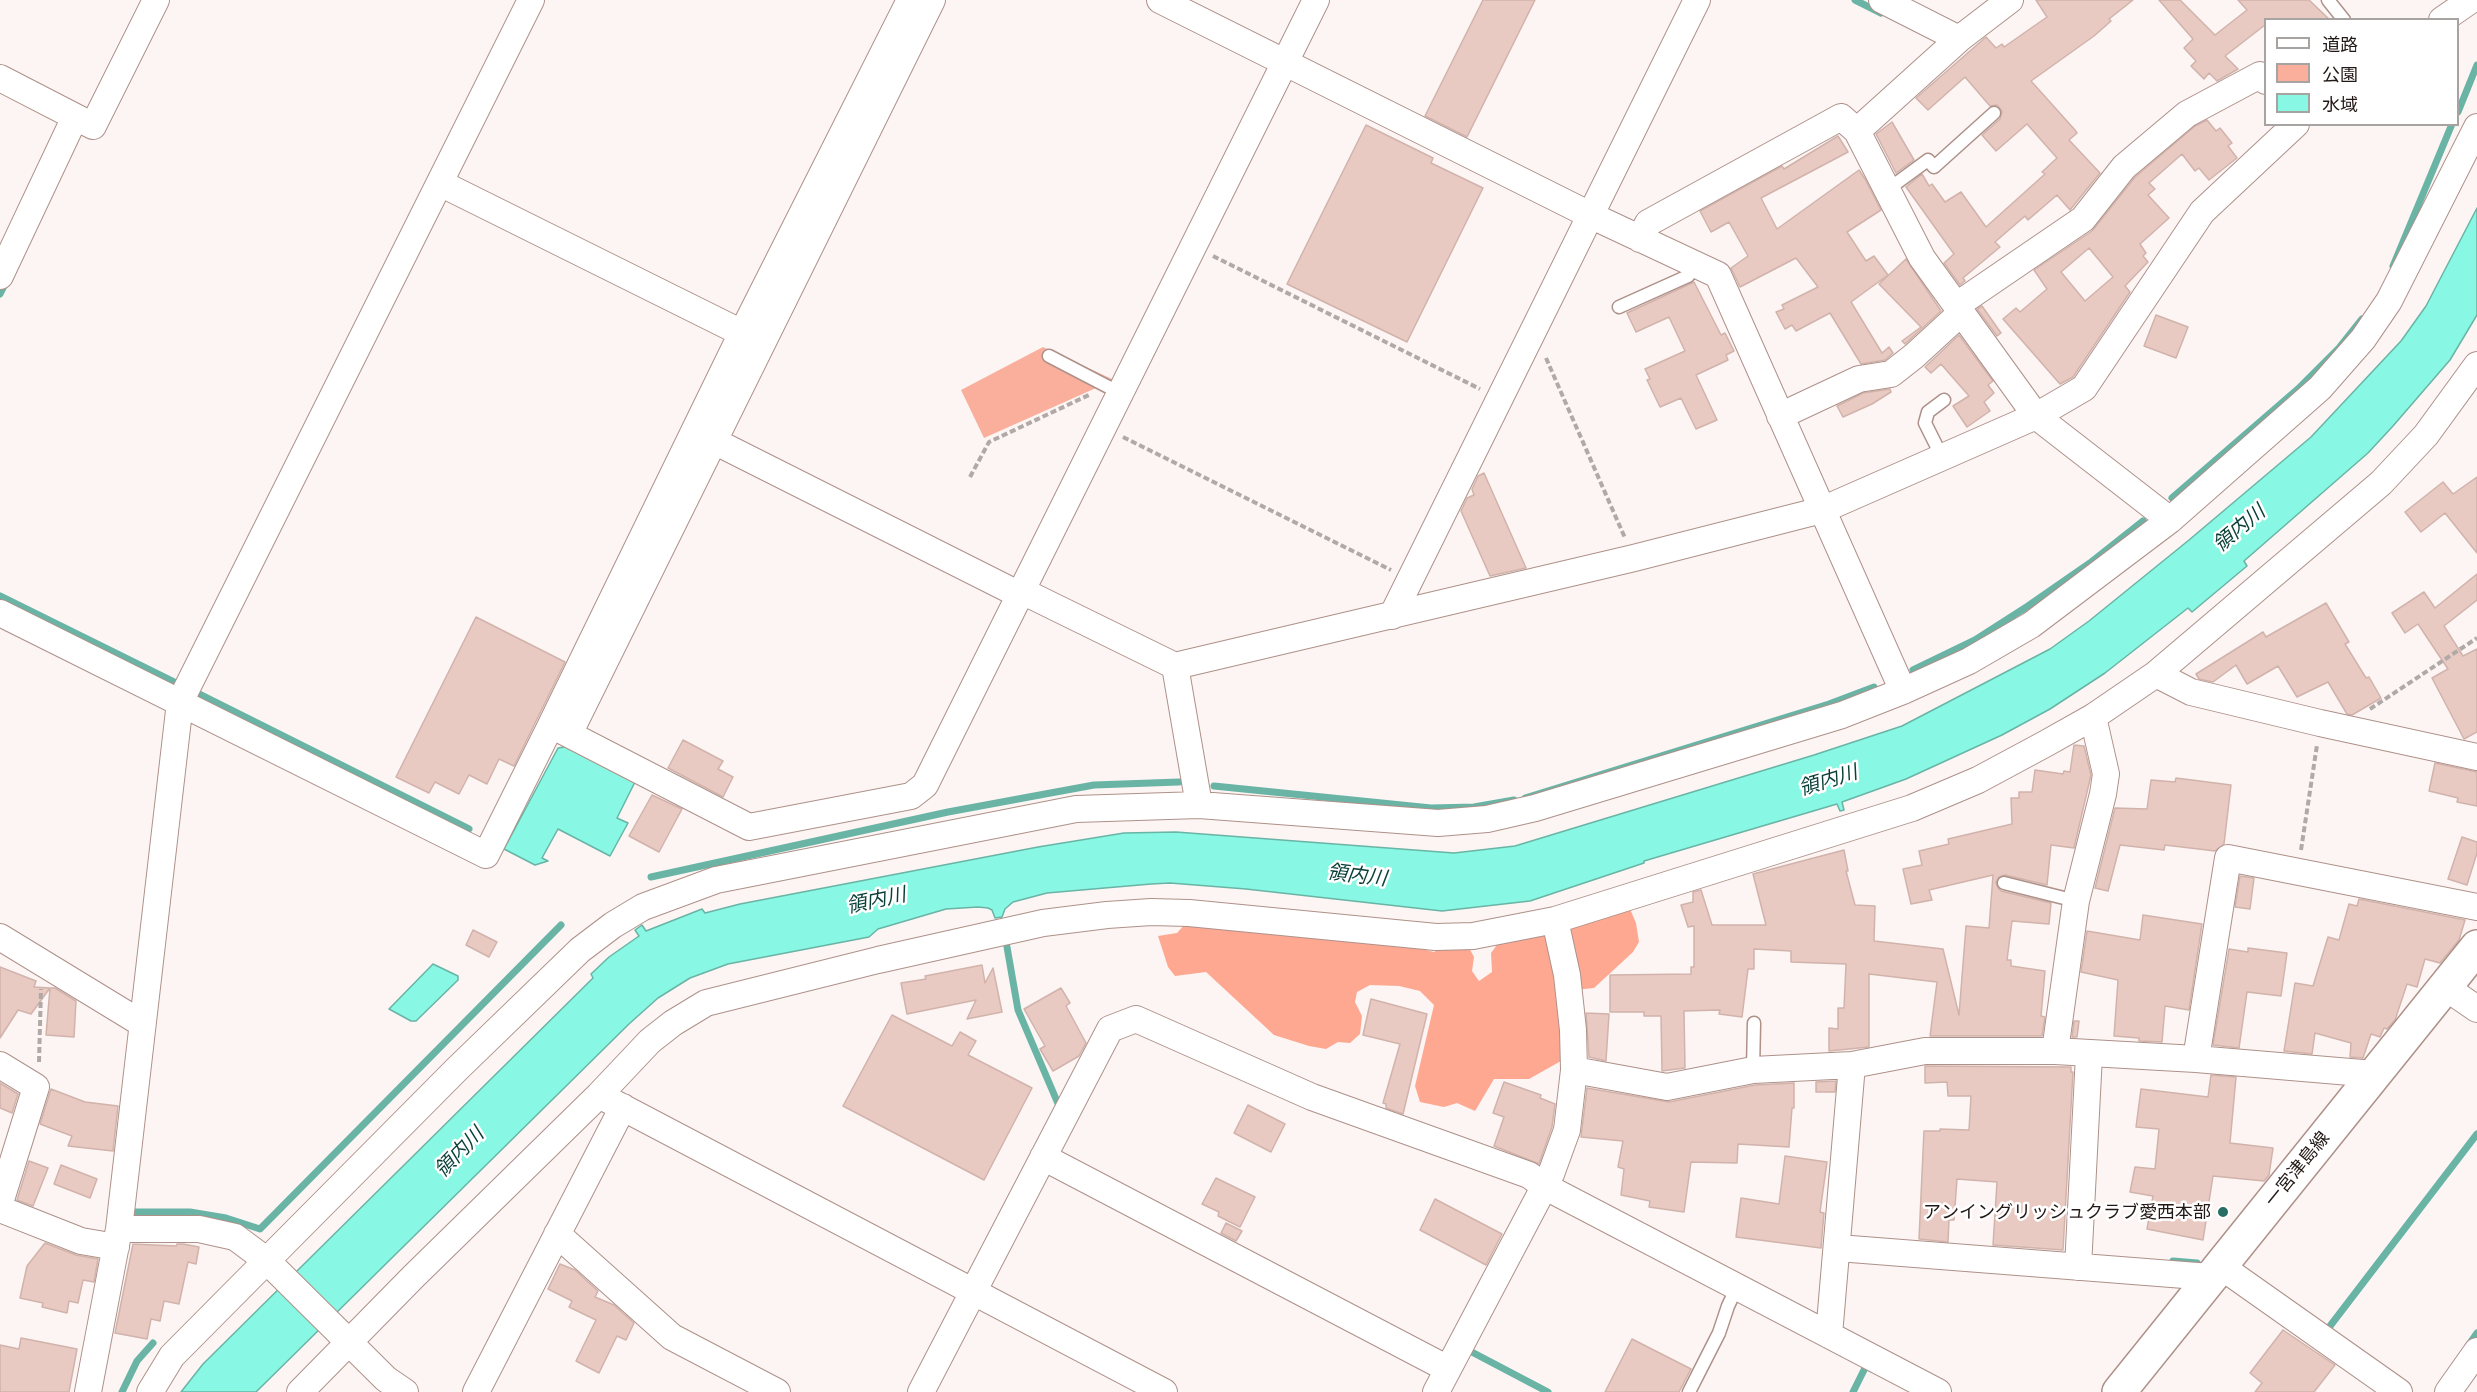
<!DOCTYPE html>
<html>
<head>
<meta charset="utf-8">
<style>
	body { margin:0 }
	#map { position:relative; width:2477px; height:1392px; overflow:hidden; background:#fcf5f4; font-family:"Exo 2","Noto Sans JP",sans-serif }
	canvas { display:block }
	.legend { position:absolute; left:2264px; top:18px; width:195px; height:108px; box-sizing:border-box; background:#fff; border:2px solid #a7a3a1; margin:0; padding:8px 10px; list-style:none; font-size:18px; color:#221815 }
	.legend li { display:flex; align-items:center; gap:12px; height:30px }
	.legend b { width:30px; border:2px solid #a7a3a1 }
</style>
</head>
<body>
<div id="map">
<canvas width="2477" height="1392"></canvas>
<ul class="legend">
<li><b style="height:8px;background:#fff"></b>道路</li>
<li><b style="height:16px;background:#faaf9c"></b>公園</li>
<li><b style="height:16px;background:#88f7e3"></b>水域</li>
</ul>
</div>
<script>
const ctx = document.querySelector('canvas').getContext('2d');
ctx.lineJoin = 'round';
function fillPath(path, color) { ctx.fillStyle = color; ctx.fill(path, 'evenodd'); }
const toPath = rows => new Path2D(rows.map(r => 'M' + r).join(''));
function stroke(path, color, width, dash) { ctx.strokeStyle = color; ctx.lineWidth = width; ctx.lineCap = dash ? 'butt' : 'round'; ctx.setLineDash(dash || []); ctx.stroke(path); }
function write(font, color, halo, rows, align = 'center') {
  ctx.font = font + ' "Exo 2","Noto Sans JP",sans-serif'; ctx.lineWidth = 5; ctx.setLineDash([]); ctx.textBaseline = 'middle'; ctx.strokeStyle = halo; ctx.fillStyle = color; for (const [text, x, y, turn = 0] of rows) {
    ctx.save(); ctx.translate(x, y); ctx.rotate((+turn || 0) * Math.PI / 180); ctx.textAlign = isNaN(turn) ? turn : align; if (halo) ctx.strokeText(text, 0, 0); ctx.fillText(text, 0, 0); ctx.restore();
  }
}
fillPath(toPath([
	[1043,347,1114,380,984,438,961,390]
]), '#faaf9c');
fillPath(toPath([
	[1627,902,1636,923,1639,942,1633,952,1594,988,1575,990,1561,925],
	[1186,923,1395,942,1434,952,1446,945,1468,946,1474,957,1472,971,1479,981,1492,972,1491,953,1504,935,1548,932,1568,1039,1561,1061,1529,1079,1494,1079,1475,1111,1457,1103,1444,1107,1420,1102,1415,1086,1434,1005,1420,991,1399,986,1370,985,1357,992,1355,1002,1362,1016,1360,1034,1350,1043,1338,1042,1326,1049,1309,1046,1274,1035,1206,972,1175,976,1168,967,1158,936,1177,933]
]), '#fea892');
const water = toPath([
	[2477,208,2477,315,2450,360,2393,426,2368,453,2244,561,2247,566,2192,612,2188,608,2105,673,2050,709,2002,735,1906,779,1842,802,1844,810,1840,811,1837,804,1644,861,1644,863,1530,901,1442,911,1246,889,1170,883,1151,884,1047,893,1013,902,1005,909,1002,917,995,918,992,910,988,908,978,907,946,909,878,929,869,937,728,964,690,978,658,998,629,1024,256,1392,181,1392,203,1364,593,978,591,974,609,957,639,936,635,930,642,925,646,931,702,909,705,913,740,904,1038,847,1124,833,1176,832,1454,853,1515,846,1814,755,1902,726,2050,649,2089,621,2189,540,2311,437,2401,341,2426,306,2477,208],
	[570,746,636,780,617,818,628,823,610,856,558,829,542,858,548,861,535,865,504,849,558,748,570,746],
	[433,964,458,976,458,980,416,1021,411,1021,389,1009,433,964]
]);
fillPath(water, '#88f7e3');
stroke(water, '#69b4a5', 1.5);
stroke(toPath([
	[1855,0,1881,13],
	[2458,112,2477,65],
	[2393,266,2452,124],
	[0,294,7,280],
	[2172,498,2298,389,2339,348,2362,319],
	[0,596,176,683],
	[1913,670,1975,640,2028,606,2090,563,2143,521],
	[199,694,469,829],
	[1214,786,1431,808,1474,807,1514,800],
	[1525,798,1829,704,1874,687],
	[651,877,948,812,1045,794,1094,785,1179,782],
	[1007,947,1018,1010,1059,1106],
	[135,1212,190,1212,226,1218,260,1229,561,925],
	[2173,1261,2197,1263],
	[2327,1330,2477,1134],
	[2468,1346,2477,1333],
	[1467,1353,1468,1350,1548,1392],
	[122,1392,137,1361,153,1343],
	[1853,1392,1866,1366,1872,1369]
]), '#69b4a5', 7);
const building = toPath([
	[1483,0,1535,0,1467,137,1425,116,1483,0],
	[2036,0,2133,0,2109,19,2111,21,2094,36,2031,81,2075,130,2077,133,2069,140,2100,173,2070,210,2057,195,2028,220,2025,216,1995,242,2000,247,1963,278,1965,281,1960,285,1944,263,1954,254,1906,187,1922,174,1929,186,1932,184,1945,202,1961,192,1986,227,2045,174,2042,172,2057,158,2027,124,1996,151,1982,135,2000,119,2002,111,1997,105,1990,106,1965,77,1928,110,1916,98,1986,37,1996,48,2002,44,2004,47,2047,17,2036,0],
	[2159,0,2180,0,2215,35,2247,10,2238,0,2309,0,2330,20,2265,20,2265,25,2225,56,2238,69,2217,81,2209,73,2204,79,2191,66,2196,61,2184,48,2193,39,2159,0],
	[2207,120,2216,131,2220,128,2232,143,2228,146,2237,158,2209,180,2199,168,2195,171,2182,154,2149,183,2155,189,2148,195,2169,218,2140,244,2146,253,2143,256,2148,262,2125,286,2130,292,2073,377,2060,384,2003,319,2016,308,2020,312,2047,289,2034,270,2092,231,2135,177,2195,126,2207,120],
	[2089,248,2113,277,2085,301,2061,272,2089,248],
	[1892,122,1914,160,1896,173,1876,134,1892,122],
	[1366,125,1433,158,1431,163,1483,188,1407,342,1287,284,1366,125],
	[1838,136,1848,152,1761,198,1777,229,1859,170,1865,179,1881,210,1847,232,1866,261,1874,256,1888,275,1851,302,1882,353,1889,347,1893,353,1885,360,1861,364,1830,313,1796,331,1792,325,1785,329,1776,312,1784,309,1782,305,1818,287,1796,258,1740,287,1731,268,1748,256,1729,222,1711,232,1700,211,1782,166,1784,169,1838,136],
	[1906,259,1941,311,1905,344,1902,341,1921,327,1879,284,1906,259],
	[1694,282,1721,335,1725,333,1734,351,1726,355,1728,360,1696,375,1717,420,1696,429,1681,398,1660,407,1647,380,1650,379,1645,369,1685,351,1669,317,1636,332,1627,313,1694,282],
	[1982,306,2001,333,1997,336,1977,309,1982,306],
	[2156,315,2188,327,2176,358,2144,346,2156,315],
	[1959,335,1993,381,1988,385,1994,393,1984,402,1990,411,1967,427,1953,406,1969,396,1941,364,1931,373,1925,367,1959,335],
	[1890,389,1891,392,1872,404,1843,417,1837,406,1863,393,1890,389],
	[1484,473,1526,568,1490,576,1461,511,1467,498,1474,495,1472,489,1478,476,1484,473],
	[2477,477,2477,553,2445,513,2421,532,2405,512,2443,482,2453,494,2477,477],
	[2477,574,2477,600,2444,626,2463,656,2477,649,2477,732,2464,739,2432,678,2448,669,2418,624,2405,633,2392,613,2424,592,2435,608,2477,574],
	[2326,603,2349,642,2345,644,2366,678,2369,677,2381,698,2352,715,2347,714,2328,682,2297,697,2278,666,2247,684,2236,665,2213,682,2199,679,2196,674,2263,632,2266,637,2326,603],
	[476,617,565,662,514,766,499,759,487,784,469,775,459,794,435,782,429,793,396,777,476,617],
	[683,740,723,761,718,769,733,777,723,797,668,768,683,740],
	[2074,745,2084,746,2091,775,2074,848,2051,845,2047,885,2005,875,1999,877,1996,882,1998,888,2001,891,2051,903,2049,924,2012,921,2007,960,2011,960,2011,966,2045,971,2041,1016,2045,1017,2042,1036,1930,1036,1937,982,1869,974,1869,1047,1829,1051,1829,1028,1838,1029,1838,1008,1844,1008,1846,964,1791,962,1791,951,1754,949,1754,969,1748,969,1742,1017,1719,1014,1720,1010,1684,1011,1685,1068,1662,1071,1661,1016,1644,1016,1644,1012,1610,1012,1610,975,1691,974,1691,967,1694,967,1694,926,1688,927,1681,905,1693,902,1693,892,1701,890,1712,925,1766,925,1753,874,1844,850,1848,871,1846,871,1855,905,1875,906,1874,941,1943,949,1959,1015,1966,926,1989,928,1993,875,1929,890,1932,900,1911,904,1903,869,1922,865,1919,851,1949,844,1948,839,2012,824,2011,798,2019,798,2019,792,2032,792,2035,770,2063,774,2064,771,2070,772,2074,745],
	[2435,763,2477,772,2477,806,2457,802,2458,798,2429,791,2435,763],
	[2176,778,2231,785,2224,844,2215,851,2165,845,2164,850,2120,845,2108,891,2095,888,2115,808,2147,809,2151,780,2175,782,2176,778],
	[652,795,682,809,659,852,629,836,652,795],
	[2462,837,2477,842,2477,853,2467,885,2448,879,2462,837],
	[2240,876,2254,878,2250,909,2235,907,2240,876],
	[2359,899,2465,920,2459,940,2440,963,2425,959,2417,987,2407,984,2395,1020,2387,1029,2384,1028,2380,1037,2371,1034,2363,1058,2350,1057,2351,1043,2315,1033,2312,1054,2284,1051,2295,983,2313,986,2328,937,2339,940,2349,904,2357,906,2359,899],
	[2143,915,2202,924,2189,1010,2165,1006,2162,1042,2139,1041,2139,1038,2114,1036,2118,980,2081,972,2087,931,2140,940,2143,915],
	[473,930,497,942,489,957,466,945,473,930],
	[2248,948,2287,953,2281,996,2247,992,2239,1048,2213,1045,2229,949,2248,952,2248,948],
	[982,965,985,983,993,968,1002,1012,967,1019,976,1000,907,1014,901,983,926,979,925,976,982,965],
	[0,967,36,981,34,987,50,988,31,1014,18,1010,0,1038,0,967],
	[50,988,55,988,76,1001,74,1037,46,1035,50,988],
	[1061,988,1070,1003,1066,1006,1086,1043,1079,1056,1053,1071,1040,1049,1045,1046,1024,1009,1061,988],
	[1371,999,1427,1014,1403,1114,1386,1108,1386,1104,1383,1103,1400,1044,1363,1035,1371,999],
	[1586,1013,1609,1014,1606,1061,1589,1057,1586,1013],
	[892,1015,952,1046,960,1032,976,1041,968,1055,1032,1088,984,1180,843,1106,892,1015],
	[2074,1021,2079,1021,2077,1037,2072,1037,2074,1021],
	[1925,1066,2071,1067,2071,1072,2073,1072,2063,1250,1993,1245,1997,1182,1957,1179,1954,1220,1949,1220,1948,1242,1919,1239,1924,1131,1940,1131,1940,1129,1969,1130,1971,1096,1948,1096,1947,1082,1925,1083,1925,1066],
	[2211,1075,2236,1077,2230,1143,2273,1148,2269,1175,2264,1181,2213,1176,2203,1240,2147,1229,2153,1196,2130,1192,2135,1167,2155,1169,2159,1129,2136,1127,2141,1089,2208,1097,2211,1075],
	[1836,1081,1835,1092,1816,1092,1816,1082,1836,1081],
	[1504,1082,1541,1095,1540,1098,1555,1104,1552,1127,1539,1164,1494,1146,1504,1117,1493,1113,1504,1082],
	[0,1083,18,1094,12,1113,0,1108,0,1083],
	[1794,1083,1794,1108,1792,1108,1789,1147,1738,1144,1737,1163,1691,1162,1684,1212,1649,1207,1650,1201,1621,1195,1624,1169,1618,1167,1623,1141,1581,1137,1587,1088,1669,1102,1755,1085,1794,1083],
	[51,1089,85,1102,118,1106,113,1151,68,1146,72,1136,40,1124,51,1089],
	[1248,1105,1285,1124,1271,1152,1234,1133,1248,1105],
	[1785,1156,1827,1162,1820,1212,1824,1213,1821,1248,1736,1237,1741,1198,1779,1204,1785,1156],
	[29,1161,48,1168,33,1206,17,1200,29,1161],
	[61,1165,97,1179,90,1198,54,1184,61,1165],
	[1216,1178,1255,1197,1240,1227,1218,1216,1219,1212,1202,1204,1216,1178],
	[1435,1199,1502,1234,1486,1265,1420,1230,1435,1199],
	[1226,1223,1242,1231,1236,1241,1221,1233,1226,1223],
	[45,1243,76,1255,98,1259,94,1282,83,1280,78,1303,69,1301,67,1313,42,1307,43,1303,20,1298,27,1266,45,1243],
	[133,1244,176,1246,177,1244,183,1244,199,1247,196,1264,188,1262,179,1304,164,1301,160,1321,151,1319,147,1339,115,1333,133,1244],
	[560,1264,575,1270,598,1291,595,1297,614,1305,634,1323,626,1340,617,1336,599,1373,576,1361,596,1320,569,1307,572,1301,548,1289,560,1264],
	[2283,1330,2335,1365,2314,1392,2255,1392,2262,1383,2250,1373,2283,1330],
	[21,1338,77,1349,69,1392,0,1392,0,1345,19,1349,21,1338],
	[1632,1339,1691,1369,1679,1392,1605,1392,1632,1339]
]);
fillPath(building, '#e9cac2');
stroke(building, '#d1b3ab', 1.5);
const service = toPath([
	[2328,0,2344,20],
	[1887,190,1928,160,1934,167,1994,113],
	[1619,307,1688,276,1696,265],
	[1049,356,1120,393],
	[1942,457,1925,423,1928,412,1944,400],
	[2004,883,2076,901],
	[1753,1070,1754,1023],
	[1689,1392,1719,1333,1728,1306,1737,1287]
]);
const minor = toPath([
	[1160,0,1590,215,1718,275,1903,691],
	[1882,0,1959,39],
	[2442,20,2471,0],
	[0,78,93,126,156,0],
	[1857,131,1922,258,2036,416,2170,520],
	[440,183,742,333],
	[1640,239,1648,223,1841,117,1857,131,1959,39,2010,0],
	[0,276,75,117],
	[1957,305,2083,219,2124,167,2187,114,2260,75,2266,81],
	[1780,416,1859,379,1891,374,1914,356,1962,312],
	[700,434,1020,595],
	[1022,591,1175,666,1634,558,1822,510,2036,416,2084,388,2202,212,2296,124],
	[0,613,486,855,551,725,749,827,911,796,925,785,1316,0],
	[1392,616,1697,0],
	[1175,666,1199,805],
	[2156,674,2191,692,2320,723,2477,757],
	[551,725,742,333,910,0],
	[569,734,932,0],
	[1555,920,1567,975,1573,1030,1574,1070],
	[0,937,141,1023],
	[2445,987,2477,1009],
	[2055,1051,2076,901,2103,794,2106,774,2093,717],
	[2196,1059,2228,858,2477,907],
	[0,1065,36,1087,0,1203],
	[599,1095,1164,1392],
	[1043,1157,1448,1369],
	[0,1209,81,1241,116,1247],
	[119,1229,199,1229,235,1237,266,1260,386,1379,405,1392],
	[557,1234,672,1337,777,1392],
	[1838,1248,2210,1277],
	[2219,1265,2399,1392],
	[2078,1267,2089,1055],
	[1829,1335,1852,1065],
	[88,1392,119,1229,180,702,531,0],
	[150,1392,172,1356,457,1069,580,950,613,925,643,907,716,880,1076,809,1199,805,1438,823,1487,819,1535,808,1842,715,1903,691,1969,661,2031,625,2170,520,2320,388,2363,339,2389,301,2477,127],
	[300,1392,413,1277,599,1095,650,1041,673,1023,706,1003,878,960,1043,923,1107,915,1151,912,1189,913,1436,937,1473,936,1555,920,1912,808,1978,780,2045,744,2093,717,2156,674,2381,483,2426,435,2477,365],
	[476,1392,623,1107],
	[921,1392,1110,1029,1136,1019,1312,1097,1529,1175,1544,1186,1938,1392],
	[1436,1392,1551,1174,1567,1130,1574,1070,1667,1087,1753,1070,1852,1065,1925,1051,2055,1051,2196,1059,2374,1074],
	[2448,1392,2477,1351]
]);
const secondary = toPath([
	[2119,1392,2477,947]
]);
stroke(service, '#ae9189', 15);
stroke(minor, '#ae9189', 28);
stroke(secondary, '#ae9189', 36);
stroke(toPath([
	[1213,256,1480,389],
	[1546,358,1625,538],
	[1123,437,1391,570],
	[970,477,989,442,1091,394],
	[2370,709,2477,638],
	[2301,850,2317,745],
	[39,1062,41,989]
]), '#b1a9a8', 4, [6, 3]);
stroke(service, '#fff', 12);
stroke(minor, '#fff', 26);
stroke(secondary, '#fff', 33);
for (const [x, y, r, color] of [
	[2223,1212,6,"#286e63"]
]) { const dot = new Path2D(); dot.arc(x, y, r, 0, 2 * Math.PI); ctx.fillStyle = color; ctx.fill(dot); stroke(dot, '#fff', 2); }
write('18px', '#221815', '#fff', [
	["一宮津島線",2297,1169,-51]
]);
write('18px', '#221815', '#fff', [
	["アンイングリッシュクラブ愛西本部",2211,1212]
], 'right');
write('italic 20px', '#093f37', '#fff', [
	["領内川",2239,528,-40],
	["領内川",1828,780,-17],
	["領内川",1357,875,7],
	["領内川",876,900,-12],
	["領内川",459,1152,-46]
]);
</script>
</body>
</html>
